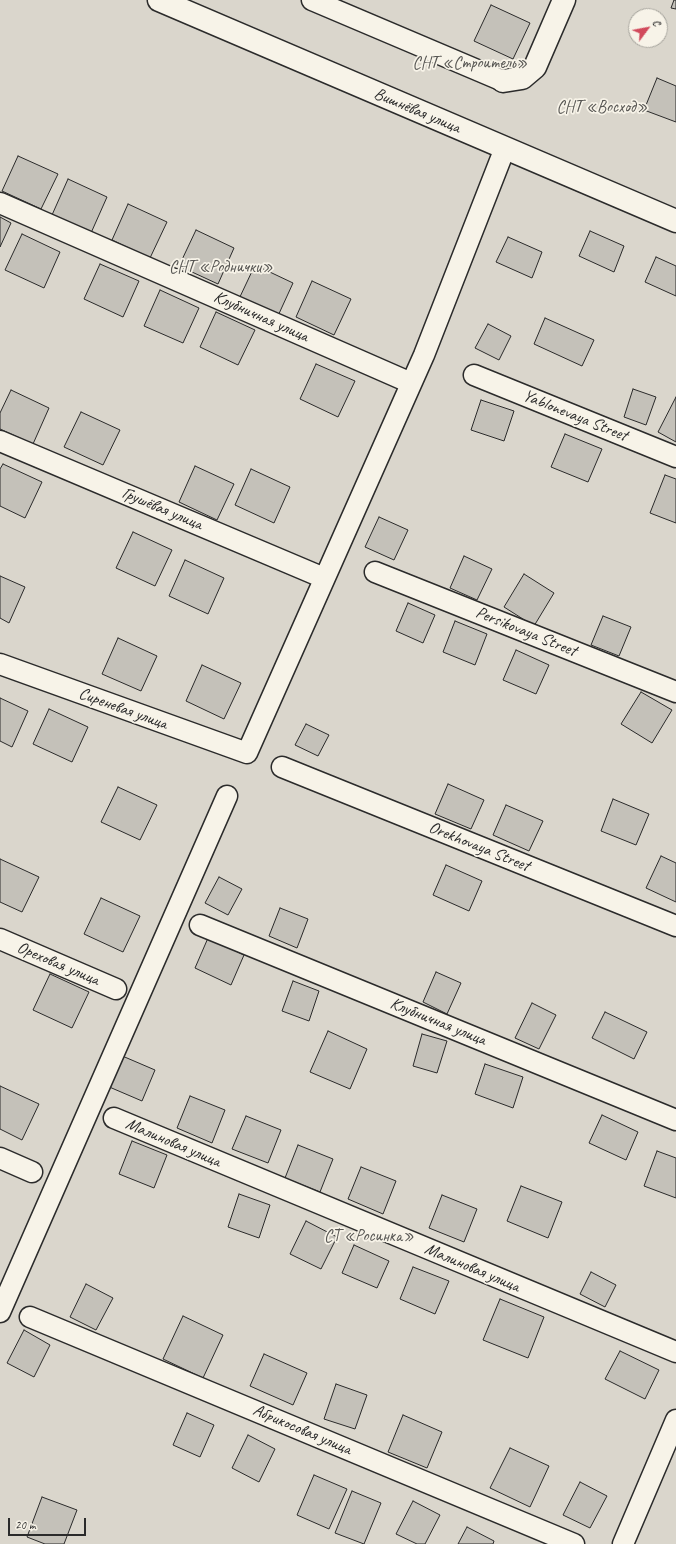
<!DOCTYPE html>
<html>
<head>
<meta charset="utf-8">
<style>
	body { margin:0 }
	#map { position:relative; width:676px; height:1544px; overflow:hidden; background:#f7f3e8; font-family:Caveat,sans-serif }
	canvas { display:block }
	.north { position:absolute; left:628px; top:8px; width:40px; height:40px; box-sizing:border-box; background:#f7f3e8; border:1px solid #a5a39c; border-radius:50%; rotate:58deg; font-size:11px; font-weight:700; line-height:16px; text-align:center; color:#2b2b2b }
	.north::after { content:''; display:block; margin:auto; width:14px; height:18px; background:#d1495b; clip-path:polygon(50% 0,100% 100%,50% 72%,0 100%) }
	.scale { position:absolute; left:8px; top:1518px; width:78px; height:18px; box-sizing:border-box; border:2px solid #2b2b2b; border-top:0; padding-left:5px; font-size:12px; line-height:14px; white-space:nowrap; color:#2b2b2b; -webkit-text-stroke:3px #f7f3e8; paint-order:stroke }
</style>
</head>
<body>
<div id="map">
<canvas width="676" height="1544"></canvas>
<div class="north">С</div>
<div class="scale">20 m</div>
</div>
<script>
const ctx = document.querySelector('canvas').getContext('2d');
ctx.lineJoin = 'round';
function fillPath(path, color) { ctx.fillStyle = color; ctx.fill(path, 'evenodd'); }
const toPath = rows => new Path2D(rows.map(r => 'M' + r).join(''));
function stroke(path, color, width, dash) { ctx.strokeStyle = color; ctx.lineWidth = width; ctx.lineCap = dash ? 'butt' : 'round'; ctx.setLineDash(dash || []); ctx.stroke(path); }
function write(font, color, halo, rows, align = 'center') {
  ctx.font = font + ' Caveat,sans-serif'; ctx.lineWidth = 3.5; ctx.setLineDash([]); ctx.textBaseline = 'middle'; ctx.strokeStyle = halo; ctx.fillStyle = color; for (const [text, x, y, turn = 0] of rows) {
    ctx.save(); ctx.translate(x, y); ctx.rotate((+turn || 0) * Math.PI / 180); ctx.textAlign = isNaN(turn) ? turn : align; if (halo) ctx.strokeText(text, 0, 0); ctx.fillText(text, 0, 0); ctx.restore();
  }
}
fillPath(toPath([
	[0,0,676,0,676,1544,0,1544],
	[636,16,660,16,660,40,636,40]
]), '#dad6cc');
const building = toPath([
	[674,0,676,0,676,9,671,8,674,0],
	[491,5,530,23,513,59,474,41,491,5],
	[657,78,676,86,676,122,644,110,657,78],
	[18,156,58,174,41,209,2,191,18,156],
	[68,179,107,197,91,233,52,215,68,179],
	[128,204,167,222,150,258,112,240,128,204],
	[0,217,11,223,0,247,0,217],
	[196,230,234,248,218,284,179,266,196,230],
	[590,231,624,246,614,272,579,256,590,231],
	[22,234,60,252,44,288,5,270,22,234],
	[508,237,542,252,532,278,496,262,508,237],
	[656,257,676,266,676,296,645,282,656,257],
	[100,264,139,281,123,317,84,299,100,264],
	[255,265,293,283,277,318,238,301,255,265],
	[312,281,351,299,334,335,296,317,312,281],
	[160,290,199,308,183,343,144,326,160,290],
	[216,312,255,330,238,365,200,347,216,312],
	[545,318,594,340,582,366,534,344,545,318],
	[488,324,511,336,499,360,475,348,488,324],
	[316,364,355,381,338,417,300,399,316,364],
	[633,389,656,397,646,425,624,417,633,389],
	[11,390,49,408,33,444,0,429,0,413,11,390],
	[676,397,676,442,658,432,676,397],
	[481,400,514,411,504,441,471,430,481,400],
	[81,412,120,430,103,465,64,447,81,412],
	[565,434,602,449,588,482,551,467,565,434],
	[3,464,42,482,25,518,0,506,0,469,3,464],
	[195,466,234,484,217,520,179,502,195,466],
	[251,469,290,487,274,523,235,505,251,469],
	[665,475,676,479,676,523,650,513,665,475],
	[379,517,408,530,394,560,365,547,379,517],
	[133,532,172,550,155,586,116,568,133,532],
	[464,556,492,569,477,600,450,588,464,556],
	[185,560,224,578,208,614,169,596,185,560],
	[524,574,554,593,534,626,504,607,524,574],
	[0,576,25,587,9,623,0,618,0,576],
	[408,603,435,615,423,643,396,631,408,603],
	[603,616,631,627,619,656,591,645,603,616],
	[455,621,487,634,475,665,443,652,455,621],
	[118,638,157,656,141,691,102,674,118,638],
	[516,650,549,665,536,694,503,680,516,650],
	[202,665,241,683,224,719,186,701,202,665],
	[641,692,672,710,652,743,621,724,641,692],
	[0,698,28,711,12,747,0,741,0,698],
	[49,709,88,727,72,762,33,744,49,709],
	[306,724,329,735,318,756,295,745,306,724],
	[448,784,484,800,471,829,435,814,448,784],
	[118,787,157,805,140,840,101,822,118,787],
	[613,799,649,814,636,845,601,831,613,799],
	[506,805,543,821,529,851,493,835,506,805],
	[661,856,676,863,676,902,646,888,661,856],
	[0,859,39,877,22,912,0,902,0,859],
	[446,865,482,881,469,911,433,895,446,865],
	[219,877,242,889,228,915,205,903,219,877],
	[101,898,140,916,123,952,84,934,101,898],
	[280,908,308,919,297,948,269,936,280,908],
	[208,938,244,955,231,985,195,968,208,938],
	[436,972,461,983,447,1014,423,1002,436,972],
	[50,974,89,992,72,1028,33,1010,50,974],
	[293,981,319,991,309,1021,282,1011,293,981],
	[532,1003,556,1015,539,1049,515,1038,532,1003],
	[605,1012,647,1032,634,1059,592,1038,605,1012],
	[328,1031,367,1049,350,1089,310,1072,328,1031],
	[422,1034,447,1041,437,1073,413,1066,422,1034],
	[120,1055,155,1070,142,1101,107,1086,120,1055],
	[485,1064,523,1077,513,1108,475,1094,485,1064],
	[0,1086,39,1104,22,1140,0,1129,0,1086],
	[190,1096,225,1110,212,1143,177,1128,190,1096],
	[602,1115,638,1132,626,1160,589,1143,602,1115],
	[246,1116,281,1130,268,1163,232,1149,246,1116],
	[132,1141,167,1155,154,1188,119,1174,132,1141],
	[298,1145,333,1159,320,1192,285,1178,298,1145],
	[657,1151,676,1158,676,1198,644,1186,657,1151],
	[361,1167,396,1181,383,1214,348,1199,361,1167],
	[521,1186,562,1202,548,1238,507,1221,521,1186],
	[239,1194,270,1205,259,1238,228,1227,239,1194],
	[442,1195,477,1209,464,1242,429,1228,442,1195],
	[306,1221,337,1237,321,1269,290,1254,306,1221],
	[354,1245,389,1261,377,1288,342,1273,354,1245],
	[413,1267,449,1281,435,1314,400,1299,413,1267],
	[591,1272,616,1285,605,1307,580,1294,591,1272],
	[86,1284,113,1298,96,1330,70,1317,86,1284],
	[500,1299,544,1317,528,1358,483,1340,500,1299],
	[183,1316,223,1335,203,1378,163,1359,183,1316],
	[24,1330,50,1345,34,1377,7,1363,24,1330],
	[620,1351,659,1370,645,1399,605,1379,620,1351],
	[264,1354,307,1373,293,1405,250,1386,264,1354],
	[336,1384,367,1395,355,1429,324,1419,336,1384],
	[187,1413,214,1425,200,1457,173,1445,187,1413],
	[403,1415,442,1432,427,1468,388,1452,403,1415],
	[248,1435,275,1449,259,1482,232,1468,248,1435],
	[510,1448,549,1466,530,1507,490,1488,510,1448],
	[314,1475,347,1489,329,1529,297,1515,314,1475],
	[580,1482,607,1496,590,1528,563,1515,580,1482],
	[352,1491,381,1503,364,1544,335,1533,352,1491],
	[42,1497,77,1510,64,1544,45,1544,27,1537,42,1497],
	[413,1501,440,1515,425,1544,417,1544,396,1534,413,1501],
	[467,1527,494,1541,493,1544,458,1544,467,1527]
]);
fillPath(building, '#c4c1b9');
stroke(building, '#2b2b2b', 1);
const minor = toPath([
	[312,0,503,81],
	[0,203,411,383],
	[474,375,676,457],
	[0,441,324,578],
	[375,572,676,692],
	[0,664,247,753,424,355,505,148],
	[282,767,676,926],
	[200,925,676,1120],
	[0,939,116,989],
	[114,1118,676,1352],
	[0,1158,32,1172],
	[0,1312,227,796],
	[30,1317,574,1544],
	[623,1544,676,1420]
]);
const tertiary = toPath([
	[159,0,676,221],
	[503,81,522,78,535,67,564,0]
]);
stroke(minor, '#2b2b2b', 23);
stroke(tertiary, '#2b2b2b', 25);
stroke(minor, '#f7f3e8', 20);
stroke(tertiary, '#f7f3e8', 22);
write('17px', '#575653', '#f7f3e8', [
	["СНТ «Строитель»",470,64],
	["СНТ «Восход»",602,108],
	["СНТ «Роднички»",221,268],
	["СТ «Росинка»",369,1237]
]);
write('17px', '#2b2b2b', '#f7f3e8', [
	["Вишнёвая улица",417,111,23],
	["Клубничная улица",261,317,24],
	["Yablonevaya Street",575,416,22],
	["Грушёвая улица",162,509,23],
	["Persikovaya Street",526,632,22],
	["Сиреневая улица",123,709,20],
	["Orekhovaya Street",479,847,22],
	["Ореховая улица",58,964,23],
	["Клубничная улица",438,1022,22],
	["Малиновая улица",173,1143,23],
	["Малиновая улица",472,1268,23],
	["Абрикосовая улица",302,1430,23]
]);
</script>
</body>
</html>
